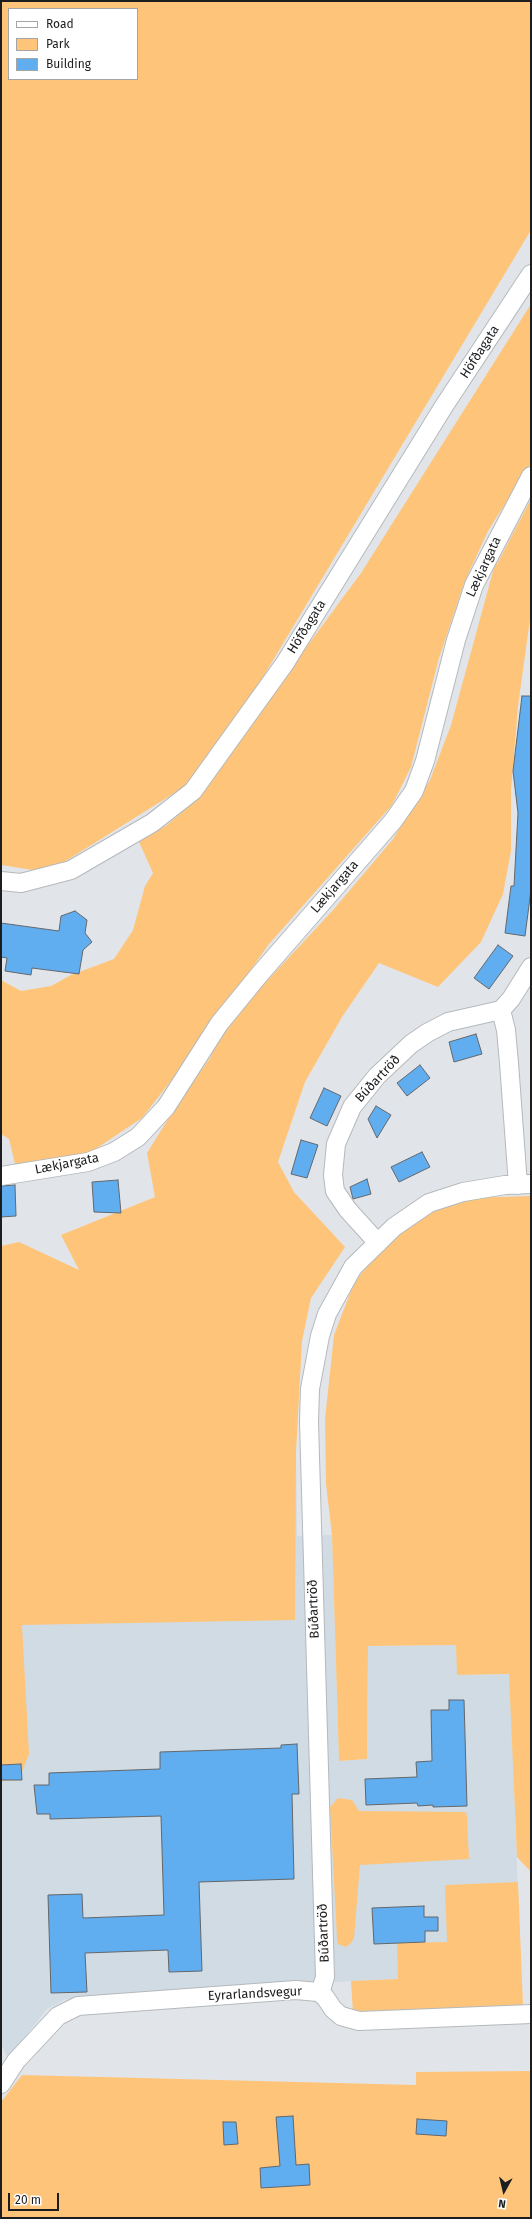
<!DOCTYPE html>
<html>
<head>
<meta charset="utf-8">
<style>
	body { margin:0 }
	#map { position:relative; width:532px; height:2219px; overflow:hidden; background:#e1e5e9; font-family:"Fira Sans",sans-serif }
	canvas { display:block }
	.frame { position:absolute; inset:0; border:2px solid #1c1d1f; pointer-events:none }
	.legend { position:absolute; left:8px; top:8px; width:130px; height:72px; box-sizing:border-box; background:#fff; border:1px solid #a4a5a5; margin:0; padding:5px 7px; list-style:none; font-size:12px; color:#1c1d1f }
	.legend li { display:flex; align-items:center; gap:8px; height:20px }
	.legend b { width:20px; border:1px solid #a4a5a5 }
	.north { position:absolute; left:484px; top:2171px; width:40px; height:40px; -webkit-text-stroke:3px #fff; paint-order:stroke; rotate:188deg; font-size:11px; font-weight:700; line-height:16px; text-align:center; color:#1c1d1f }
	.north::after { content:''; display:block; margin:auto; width:14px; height:18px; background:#1c1d1f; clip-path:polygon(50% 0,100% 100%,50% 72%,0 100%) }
	.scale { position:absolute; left:8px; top:2193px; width:51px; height:18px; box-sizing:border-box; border:2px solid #1c1d1f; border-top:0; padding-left:5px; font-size:12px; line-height:14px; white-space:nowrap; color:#1c1d1f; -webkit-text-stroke:3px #fff; paint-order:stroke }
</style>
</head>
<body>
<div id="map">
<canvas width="532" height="2219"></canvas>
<div class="frame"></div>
<ul class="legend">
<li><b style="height:5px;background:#fff"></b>Road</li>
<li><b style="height:11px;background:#fec57a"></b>Park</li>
<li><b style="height:11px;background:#60adf0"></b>Building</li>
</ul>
<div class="north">N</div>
<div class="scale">20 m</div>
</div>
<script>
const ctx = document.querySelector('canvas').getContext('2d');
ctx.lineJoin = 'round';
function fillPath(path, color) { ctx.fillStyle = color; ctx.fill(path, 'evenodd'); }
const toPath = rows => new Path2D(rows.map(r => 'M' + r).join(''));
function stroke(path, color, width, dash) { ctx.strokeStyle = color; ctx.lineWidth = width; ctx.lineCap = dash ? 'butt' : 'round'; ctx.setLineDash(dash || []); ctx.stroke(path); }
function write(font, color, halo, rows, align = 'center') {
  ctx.font = font + ' "Fira Sans",sans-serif'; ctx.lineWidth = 3; ctx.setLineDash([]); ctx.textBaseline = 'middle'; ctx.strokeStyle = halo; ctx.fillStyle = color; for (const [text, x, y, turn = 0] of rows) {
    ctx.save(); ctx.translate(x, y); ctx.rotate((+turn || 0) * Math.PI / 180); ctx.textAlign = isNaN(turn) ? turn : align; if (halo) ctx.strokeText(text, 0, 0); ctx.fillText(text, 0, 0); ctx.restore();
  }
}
fillPath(toPath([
	[296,1452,297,1536,332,1535,339,1761,367,1759,368,1646,457,1645,457,1675,510,1674,521,1974,351,1981,66,1999,47,2009,8,2058,1,2044,1,1781,19,1780,22,1625]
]), '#d0dbe4');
fillPath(toPath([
	[1,1,531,1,531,230,254,692,203,766,184,787,61,864,33,870,1,865],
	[9,9,137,9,137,79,9,79],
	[531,304,531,463,488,531,464,583,439,658,411,767,392,805,269,944,191,1055,142,1118,91,1152,16,1168,9,1139,1,1134,1,980,21,991,51,986,71,975,114,959,133,930,145,886,153,873,139,842,167,825,190,805,361,573],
	[531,499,531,612,518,706,511,790,511,851,503,894,481,942,438,987,379,963,342,1017,305,1082,278,1162,294,1192,345,1247,311,1298,302,1341,296,1452,295,1620,22,1625,29,1754,19,1780,1,1781,1,1246,19,1242,79,1270,61,1235,155,1197,147,1153,180,1100,210,1058,224,1027,334,909,393,839,430,780,451,725,495,564,497,564],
	[531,1196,531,1872,517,1857,509,1674,457,1675,456,1645,368,1646,367,1759,339,1761,332,1535,326,1484,325,1419,334,1335,354,1283,384,1245,425,1214,467,1198],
	[338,1798,352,1800,359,1811,466,1812,467,1818,469,1859,360,1865,354,1938,351,1943,346,1947,338,1944,337,1938,330,1807],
	[518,1882,523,2006,353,2013,351,1981,398,1979,397,1943,447,1942,445,1885],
	[531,2071,531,2218,1,2218,1,2102,22,2075,416,2085,416,2072]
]), '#fec57a');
const building = toPath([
	[522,696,531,696,531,890,525,936,505,933,511,886,514,886,518,813,513,771,522,696],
	[75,911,87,920,85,933,92,942,83,950,79,974,32,968,31,975,5,971,7,958,1,957,1,923,59,931,61,916,75,911],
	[498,945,513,956,489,989,474,978,498,945],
	[476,1034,482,1054,454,1062,449,1042,476,1034],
	[420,1065,430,1078,407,1096,397,1083,420,1065],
	[324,1088,341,1096,327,1126,310,1118,324,1088],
	[376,1106,391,1115,377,1138,368,1119,376,1106],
	[301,1140,318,1145,307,1178,291,1174,301,1140],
	[422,1152,430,1167,399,1182,391,1167,422,1152],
	[367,1179,371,1194,353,1199,350,1187,367,1179],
	[118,1180,121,1213,94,1212,92,1182,118,1180],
	[15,1185,16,1216,1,1217,1,1186,15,1185],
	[449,1700,464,1700,467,1806,433,1807,433,1805,418,1806,417,1803,366,1805,365,1779,417,1777,416,1762,432,1761,431,1710,449,1710,449,1700],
	[297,1744,299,1794,292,1794,294,1879,199,1882,202,1971,169,1972,168,1950,85,1953,87,1992,51,1993,48,1895,82,1894,83,1918,164,1915,161,1816,50,1819,50,1814,37,1814,34,1785,49,1785,49,1773,160,1769,160,1752,281,1748,281,1745,297,1744],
	[21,1764,22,1780,1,1780,1,1765,21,1764],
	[424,1906,424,1917,438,1917,438,1931,425,1931,425,1942,374,1944,372,1908,424,1906],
	[293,2116,296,2165,309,2164,310,2185,261,2188,260,2168,280,2166,276,2117,293,2116],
	[417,2119,447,2121,446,2136,416,2134,417,2119],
	[223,2122,236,2122,238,2144,224,2145,223,2122]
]);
fillPath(building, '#60adf0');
stroke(building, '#64676b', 1);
const street = toPath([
	[1,881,21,883,71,870,152,823,193,791,285,663,444,406,531,274],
	[501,1010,506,1030,509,1063,518,1185],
	[1,1176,88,1162,114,1152,138,1137,166,1107,219,1024,259,975,393,821,414,791,425,761,456,640,474,585,531,476],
	[378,1243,348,1210,335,1191,333,1175,336,1144,352,1107,377,1076,411,1044,427,1033,448,1022,501,1010,511,999,531,967],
	[318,1992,322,1987,325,1977,309,1422,310,1389,320,1336,327,1314,353,1267,394,1227,429,1203,463,1192,505,1185,531,1184],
	[1,2084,16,2061,58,2016,78,2006,296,1990,318,1992,325,1997,333,2009,341,2016,359,2021,531,2014]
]);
stroke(street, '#b5b9bc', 20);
stroke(street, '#fff', 18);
write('13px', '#1c1d1f', '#fff', [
	["Höfðagata",480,352,-57],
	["Lækjargata",484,567,-65],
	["Höfðagata",307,627,-58],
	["Lækjargata",335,887,-49],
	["Búðartröð",378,1079,-47],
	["Lækjargata",67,1164,-11],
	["Búðartröð",314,1609,-92],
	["Búðartröð",324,1933,-92],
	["Eyrarlandsvegur",255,1994,-3]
]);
</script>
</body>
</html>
